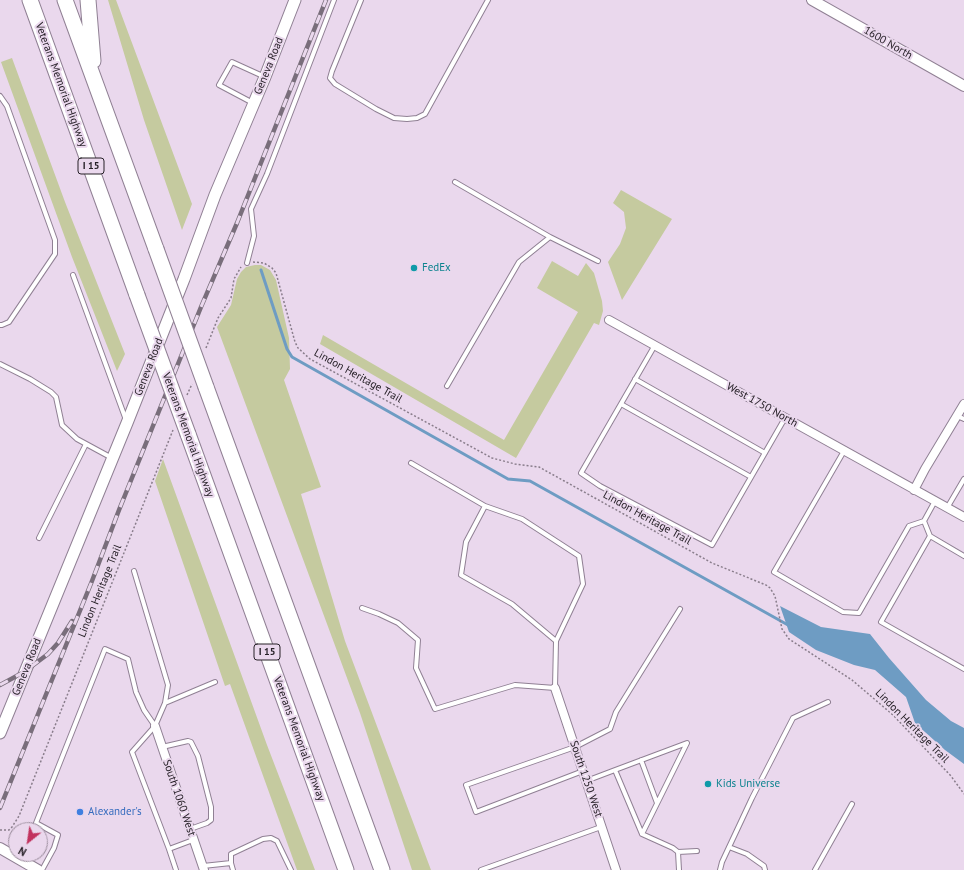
<!DOCTYPE html>
<html>
<head>
<meta charset="utf-8">
<style>
	body { margin:0 }
	#map { position:relative; width:964px; height:870px; overflow:hidden; background:#ead8ed; font-family:"PT Sans",sans-serif }
	canvas { display:block }
	.north { position:absolute; left:8px; top:822px; width:40px; height:40px; box-sizing:border-box; background:#ead8ed; border:1px solid #9c8e9e; border-radius:50%; rotate:210deg; font-size:11px; font-weight:700; line-height:16px; text-align:center; color:#262027 }
	.north::after { content:''; display:block; margin:auto; width:14px; height:18px; background:#c2335f; clip-path:polygon(50% 0,100% 100%,50% 72%,0 100%) }
</style>
</head>
<body>
<div id="map">
<canvas width="964" height="870"></canvas>
<div class="north">N</div>
</div>
<script>
const ctx = document.querySelector('canvas').getContext('2d');
ctx.lineJoin = 'round';
function fillPath(path, color) { ctx.fillStyle = color; ctx.fill(path, 'evenodd'); }
const toPath = rows => new Path2D(rows.map(r => 'M' + r).join(''));
function stroke(path, color, width, dash) { ctx.strokeStyle = color; ctx.lineWidth = width; ctx.lineCap = dash ? 'butt' : 'round'; ctx.setLineDash(dash || []); ctx.stroke(path); }
function write(font, color, halo, rows, align = 'center') {
  ctx.font = font + ' "PT Sans",sans-serif'; ctx.lineWidth = 4; ctx.setLineDash([]); ctx.textBaseline = 'middle'; ctx.strokeStyle = halo; ctx.fillStyle = color; for (const [text, x, y, turn = 0] of rows) {
    ctx.save(); ctx.translate(x, y); ctx.rotate((+turn || 0) * Math.PI / 180); ctx.textAlign = isNaN(turn) ? turn : align; if (halo) ctx.strokeText(text, 0, 0); ctx.fillText(text, 0, 0); ctx.restore();
  }
}
fillPath(toPath([
	[108,0,116,0,192,204,182,230,144,120],
	[12,58,65,202,125,354,117,371,72,257,1,62],
	[621,190,672,219,622,300,608,262,620,244,626,228,624,212,613,203],
	[552,261,578,276,586,263,594,273,602,301,603,311,599,325,594,323,516,458,320,344,323,335,504,440,578,312,537,288],
	[255,265,261,265,270,270,276,280,289,338,290,369,284,380,321,487,301,494,345,641,431,870,412,870,360,713,217,327,231,305,237,279,241,272,246,267],
	[163,459,267,745,315,870,297,870,230,684,225,686,155,481]
]), '#c5ca9f');
fillPath(toPath([
	[780,606,821,627,870,634,889,658,926,700,951,721,964,728,964,764,945,750,915,723,906,697,875,670,854,665,816,650,789,632]
]), '#6e9cc3');
stroke(toPath([
	[261,270,287,349,292,357,508,479,530,481,788,625]
]), '#6e9cc3', 3);
const service = toPath([
	[361,0,332,71,330,78,335,84,376,109,394,118,407,119,417,118,425,114,488,0],
	[0,96,7,106,55,240,55,254,9,322,2,325,0,325],
	[253,103,219,85,232,62,265,77],
	[455,182,550,237],
	[247,263,254,236,251,209,267,174,334,0],
	[73,275,126,420],
	[655,345,581,473,600,486,712,545,785,418],
	[0,364,30,379,51,392,56,397,62,425,77,439,112,458],
	[635,379,765,453],
	[447,386,519,262,550,237,598,261],
	[621,404,751,477],
	[957,416,964,419],
	[844,451,774,572,843,612,859,613,909,526,924,521,935,501],
	[411,463,485,506],
	[947,508,964,479],
	[924,521,930,536,881,622,964,669],
	[930,536,964,556],
	[39,538,86,444],
	[134,571,168,685,165,703],
	[362,608,379,614,398,623,418,640,416,668,435,709,515,685,555,688,556,641,583,584,579,556,522,519,485,506,466,542,461,575,512,604,556,641],
	[162,747,188,741,191,742,198,756,211,807,211,820,207,823,190,829],
	[641,760,657,803],
	[615,770,687,743,642,834],
	[583,771,476,812,466,785,575,747,610,729,616,712,680,609],
	[586,781,615,770,642,834,673,848,678,852,679,870],
	[729,847,747,854,764,866,765,870],
	[169,849,132,752,155,726,165,703,215,682],
	[678,852,697,851],
	[231,863,231,854,263,839,271,838,277,841,291,870],
	[203,866,231,863,233,870],
	[42,870,54,848,58,835,36,823,105,649,128,659,136,692,144,710,155,726],
	[176,870,169,849,193,840],
	[481,870,601,827],
	[720,870,722,862,752,798,793,718,828,702],
	[815,870,852,804]
]);
const minor = toPath([
	[609,320,964,517],
	[914,490,925,469,964,404],
	[555,688,616,870],
	[155,726,204,870]
]);
const tertiary = toPath([
	[812,0,964,86],
	[0,848,38,870]
]);
const secondary = toPath([
	[0,733,127,423,184,279,215,195,265,77,295,0]
]);
const motorway = toPath([
	[30,0,137,295],
	[65,0,156,249],
	[88,0,93,61],
	[206,387,382,870],
	[188,434,346,870]
]);
stroke(service, '#908094', 6);
stroke(minor, '#908094', 10);
stroke(tertiary, '#908094', 12);
stroke(secondary, '#908094', 13);
stroke(motorway, '#908094', 17);
stroke(toPath([
	[253,262,264,263,272,268,276,273,295,342,298,348,310,359,492,458,515,464,539,467,712,563,766,585,770,588,775,596,782,629,789,639,852,680,893,715,951,776,964,794],
	[206,348,218,318,231,298,234,279,241,267],
	[187,395,192,384],
	[0,830,9,830,12,827,19,816,173,430]
]), '#897d8b', 1.5, [2, 2]);
stroke(service, '#fff', 4);
stroke(minor, '#fff', 8);
stroke(tertiary, '#fff', 10);
stroke(secondary, '#fff', 11);
stroke(motorway, '#fff', 15);
const rail = toPath([
	[0,685,24,672,48,654,58,643,72,621],
	[0,808,92,581,119,510,201,307,237,223,326,0]
]);
stroke(rail, '#796e7b', 4.5);
stroke(rail, '#ead8ed', 3, [9]);
const motorwayBridge = toPath([
	[156,249,206,387],
	[137,295,188,434]
]);
stroke(motorwayBridge, '#908094', 17, []);
stroke(motorwayBridge, '#fff', 15);
for (const [x, y, r, color] of [
	[414,268,4,"#0f9aa8"],
	[708,784,4,"#0f9aa8"],
	[80,812,4,"#3f7fe0"]
]) { const dot = new Path2D(); dot.arc(x, y, r, 0, 2 * Math.PI); ctx.fillStyle = color; ctx.fill(dot); stroke(dot, '#ead8ed', 1.5); }
for (const [x, y, w] of [
	[91,166,26],
	[267,652,26]
]) { const box = new Path2D(); box.roundRect(x - w / 2, y - 8, w, 16, 3); ctx.fillStyle = '#ead8ed'; ctx.fill(box); stroke(box, '#262027', 1); }
write('bold 10px', '#262027', null, [
	["I 15",91,166],
	["I 15",267,652]
]);
write('11px', '#262027', '#ead8ed', [
	["1600 North",888,43,30],
	["Geneva Road",269,66,-68],
	["Veterans Memorial Highway",61,85,70],
	["Geneva Road",149,367,-69],
	["Lindon Heritage Trail",358,376,29],
	["West 1750 North",762,405,29],
	["Veterans Memorial Highway",188,435,70],
	["Lindon Heritage Trail",647,518,29],
	["Lindon Heritage Trail",100,591,-68],
	["Geneva Road",27,667,-68],
	["Lindon Heritage Trail",912,726,45],
	["Veterans Memorial Highway",299,739,70],
	["South 1250 West",586,779,71],
	["South 1060 West",179,798,71]
]);
write('11px', '#0d838f', '#ead8ed', [
	["FedEx",422,268],
	["Kids Universe",716,784]
], 'left');
write('11px', '#366cbe', '#ead8ed', [
	["Alexander's",88,812]
], 'left');
</script>
</body>
</html>
